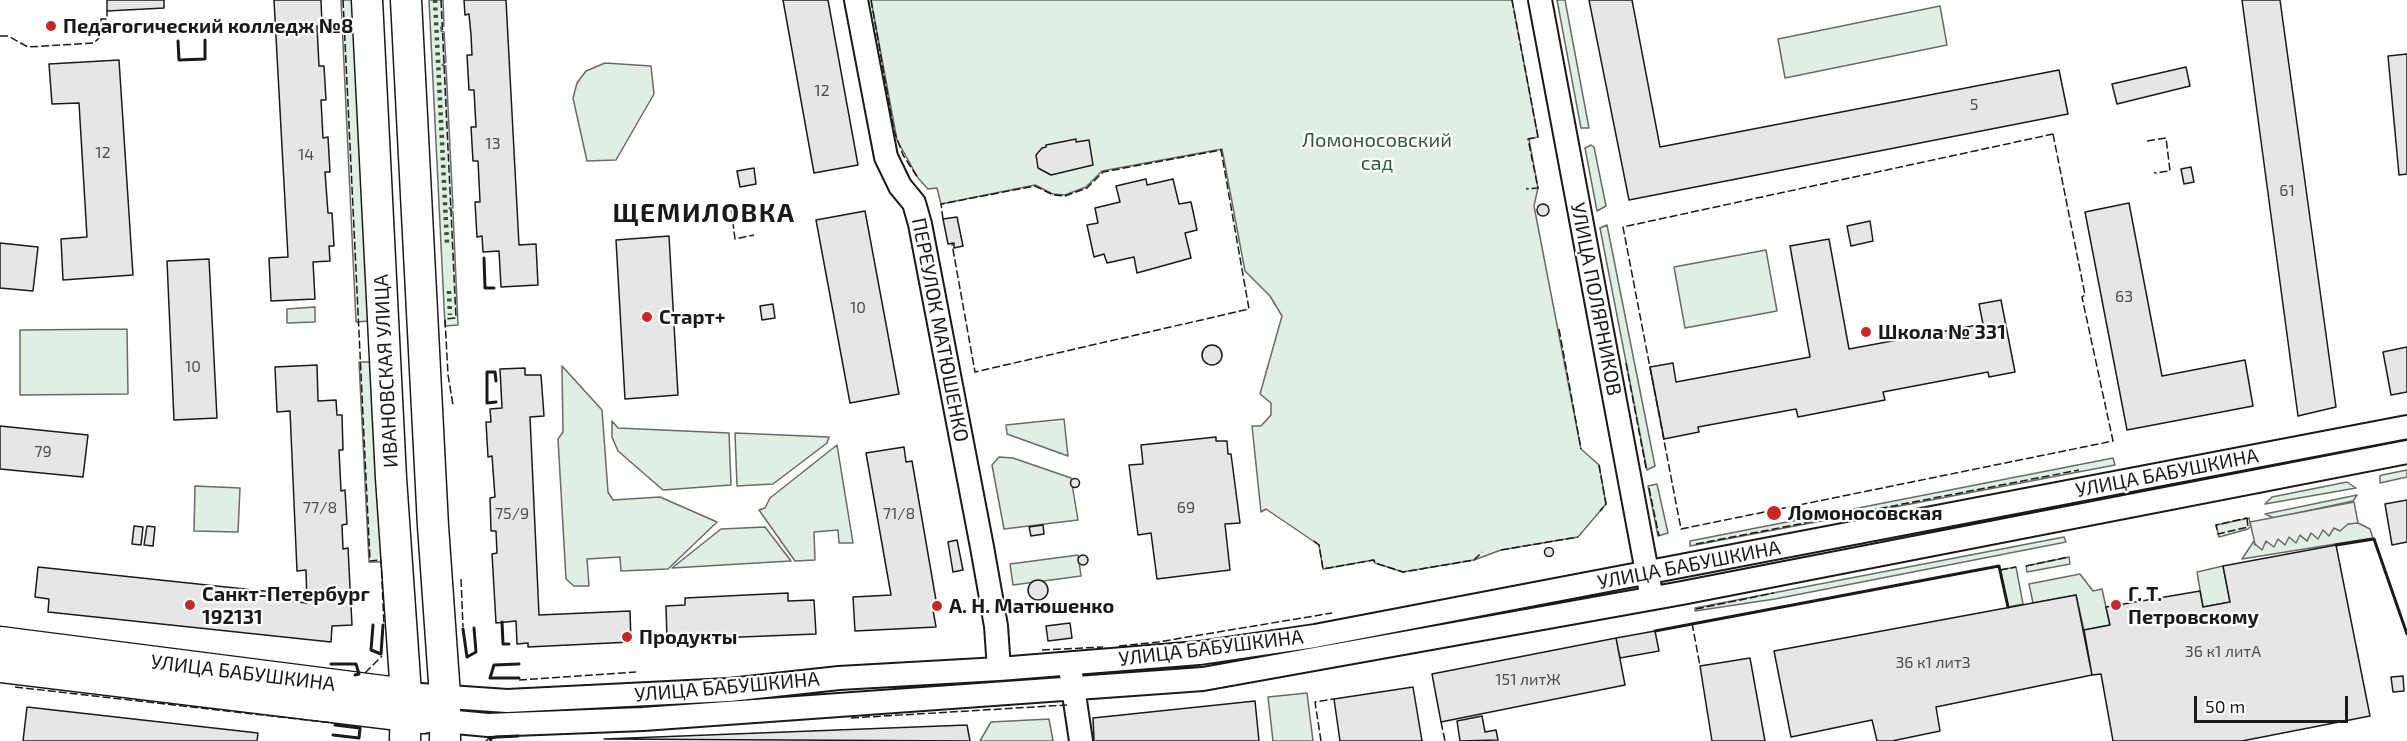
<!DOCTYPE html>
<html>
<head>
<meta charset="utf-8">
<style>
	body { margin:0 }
	#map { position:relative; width:2407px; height:741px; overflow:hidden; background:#fff; font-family:"Exo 2",sans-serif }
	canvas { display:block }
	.scale { position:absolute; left:2194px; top:696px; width:154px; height:27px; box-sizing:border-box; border:3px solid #1a1a1a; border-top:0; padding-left:8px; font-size:18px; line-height:21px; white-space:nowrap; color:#1a1a1a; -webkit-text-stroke:4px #fff; paint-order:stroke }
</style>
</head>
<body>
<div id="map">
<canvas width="2407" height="741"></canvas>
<div class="scale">50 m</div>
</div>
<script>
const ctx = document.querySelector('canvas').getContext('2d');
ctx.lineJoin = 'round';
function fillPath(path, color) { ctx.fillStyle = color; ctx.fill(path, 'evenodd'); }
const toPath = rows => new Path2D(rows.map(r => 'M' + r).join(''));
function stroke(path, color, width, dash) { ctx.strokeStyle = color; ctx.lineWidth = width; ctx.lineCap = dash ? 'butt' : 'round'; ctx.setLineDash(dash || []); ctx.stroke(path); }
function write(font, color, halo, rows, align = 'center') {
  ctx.font = font + ' "Exo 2",sans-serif'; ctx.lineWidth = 4.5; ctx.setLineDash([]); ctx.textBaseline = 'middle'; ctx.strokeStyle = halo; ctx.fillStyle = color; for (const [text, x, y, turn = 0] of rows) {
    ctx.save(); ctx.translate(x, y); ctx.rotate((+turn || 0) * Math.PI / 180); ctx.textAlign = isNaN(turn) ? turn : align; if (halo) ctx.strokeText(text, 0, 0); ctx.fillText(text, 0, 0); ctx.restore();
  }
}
const green = toPath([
	[341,0,354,0,370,321,356,322,341,0],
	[429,0,443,0,444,26,441,27,441,31,444,32,446,62,442,65,446,66,453,208,449,208,453,212,458,325,445,326,429,0],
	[871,0,1512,0,1538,137,1529,139,1538,188,1534,206,1581,449,1599,465,1606,504,1578,537,1501,550,1474,560,1403,572,1375,563,1373,560,1323,569,1319,545,1266,509,1261,512,1252,426,1261,426,1271,415,1271,403,1260,394,1282,316,1270,296,1245,271,1222,149,1102,171,1086,187,1065,195,1053,194,1035,185,941,204,937,188,928,189,918,178,897,140,871,0],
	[1557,0,1565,0,1589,128,1581,128,1557,0],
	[1940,6,1947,45,1785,78,1778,39,1940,6],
	[605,63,651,66,654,94,616,160,587,161,573,98,577,83,586,71,605,63],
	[1591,145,1594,147,1606,206,1597,211,1585,148,1591,145],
	[1607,225,1655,466,1647,470,1600,228,1607,225],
	[1766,250,1777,311,1685,328,1674,267,1766,250],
	[315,307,315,322,287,323,287,309,315,307],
	[127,329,128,394,20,395,20,330,127,329],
	[359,362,372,362,382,562,369,562,359,362],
	[562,366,602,410,608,492,613,500,660,497,717,522,668,569,621,571,620,557,587,559,589,586,574,586,566,579,558,439,563,432,562,366],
	[1064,419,1068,456,1007,434,1006,425,1064,419],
	[612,421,618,428,729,433,731,485,663,490,618,451,612,437,612,421],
	[735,433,829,437,827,443,773,484,737,486,735,433],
	[837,445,853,543,839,543,838,530,814,532,815,560,795,561,759,510,765,508,770,498,837,445],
	[999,457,1013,458,1071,478,1078,520,1004,529,992,465,999,457],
	[2113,458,2115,465,1690,546,1690,541,2113,458],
	[2407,470,2407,477,2380,483,2380,476,2382,475,2407,470],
	[2347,482,2356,488,2265,504,2272,497,2347,482],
	[1657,484,1668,533,1658,536,1648,486,1657,484],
	[195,486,240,488,238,532,194,531,195,486],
	[2357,495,2353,501,2274,518,2265,514,2357,495],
	[2249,518,2251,526,2248,529,2219,537,2216,525,2249,518],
	[2352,523,2358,523,2370,529,2373,538,2242,559,2254,541,2255,545,2300,535,2307,541,2311,533,2352,523],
	[765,527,791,561,672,568,721,529,765,527],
	[2064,537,2066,542,1775,599,1695,611,1695,608,2064,537],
	[1078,555,1081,576,1013,585,1010,564,1078,555],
	[2069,557,2070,564,2027,572,2026,566,2069,557],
	[2223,566,2230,602,2203,607,2197,572,2223,566],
	[2016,567,2023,604,2008,607,2000,570,2016,567],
	[2080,574,2093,591,2102,589,2110,625,2084,630,2076,595,2033,603,2029,584,2080,574],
	[1307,693,1313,741,1273,741,1268,697,1307,693],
	[1049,719,1053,741,980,741,991,722,1049,719]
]);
fillPath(green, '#e0efe3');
stroke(green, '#6a6a6a', 1.5);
const parking = toPath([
	[2354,502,2358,523,2348,524,2340,531,2334,528,2329,536,2323,530,2318,539,2311,533,2307,541,2300,535,2296,543,2289,537,2285,545,2278,539,2274,547,2266,541,2262,550,2255,544,2250,522,2354,502]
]);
fillPath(parking, '#ededed');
stroke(parking, '#6a6a6a', 1.5);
const building = toPath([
	[107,0,164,0,164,8,107,11,107,0],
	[274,0,321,0,322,25,317,26,319,66,324,66,326,100,321,100,323,138,328,137,330,172,325,172,328,213,332,213,334,246,329,246,330,261,313,262,315,299,271,301,269,258,288,257,274,0],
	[464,0,506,0,519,245,536,244,538,285,501,287,499,251,483,252,482,236,477,237,475,202,480,202,479,181,478,161,473,161,471,127,476,127,474,90,469,90,467,55,472,55,471,35,469,14,465,15,464,0],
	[783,0,828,0,858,165,814,173,783,0],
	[1589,0,1632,0,1660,147,2059,70,2068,114,1629,200,1589,0],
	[2242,0,2280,0,2336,407,2298,416,2242,0],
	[2407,54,2407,174,2399,175,2388,56,2407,54],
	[119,60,133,275,63,280,61,239,87,237,79,103,52,104,49,64,119,60],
	[2186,67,2190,86,2117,104,2112,84,2186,67],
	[1076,139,1076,142,1089,140,1093,165,1051,175,1038,168,1036,155,1042,148,1046,147,1046,145,1076,139],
	[2191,167,2194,182,2184,184,2181,169,2191,167],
	[754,168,756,184,740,187,737,171,754,168],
	[1146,179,1147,185,1173,179,1179,204,1191,202,1197,230,1185,233,1191,258,1137,273,1134,257,1107,263,1104,254,1094,257,1087,225,1098,223,1095,208,1120,202,1116,186,1146,179],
	[2129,203,2162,376,2245,360,2253,406,2127,430,2085,212,2129,203],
	'1537 210a6 6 0 1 1 12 0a6 6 0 1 1-12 0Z',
	[865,211,899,394,850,403,816,220,865,211],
	[957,217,963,246,954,248,954,243,948,244,943,219,957,217],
	[1870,221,1873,241,1851,246,1847,226,1870,221],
	[669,236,678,395,625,399,616,240,669,236],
	[1829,239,1849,349,1983,324,1979,304,2001,300,2015,372,1989,377,1988,372,1883,392,1885,400,1798,417,1796,409,1698,427,1699,432,1664,439,1650,367,1673,363,1676,382,1810,357,1790,246,1829,239],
	[0,243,38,247,33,291,0,288,0,243],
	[209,259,217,418,174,420,167,261,209,259],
	[773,304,775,318,762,320,760,306,773,304],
	'1202 355a10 10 0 1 1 20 0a10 10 0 1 1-20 0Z',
	[2407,347,2407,392,2391,395,2383,352,2407,347],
	[317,365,318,401,336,400,337,415,342,415,343,450,339,450,341,491,345,490,347,524,342,525,343,549,348,548,352,625,332,626,331,642,48,612,49,599,35,597,38,567,273,592,272,599,307,603,306,570,297,571,290,411,277,412,275,367,317,365],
	[525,368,525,375,541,375,544,416,530,417,539,615,630,611,631,642,528,647,528,643,517,644,516,621,496,623,492,554,497,553,496,531,491,531,490,498,495,497,492,456,488,457,486,422,491,422,490,409,502,408,500,369,525,368],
	[0,426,88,435,83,477,0,469,0,426],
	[1216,437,1216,441,1227,441,1228,454,1231,454,1240,523,1225,524,1230,570,1157,579,1151,533,1138,535,1129,465,1143,464,1141,445,1216,437],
	[904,447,906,462,912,461,937,606,938,610,933,610,936,627,855,631,853,597,891,595,866,453,904,447],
	'1070.5 483a4.5 4.5 0 1 1 9 0a4.5 4.5 0 1 1-9 0Z',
	[2407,500,2407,542,2392,545,2385,504,2407,500],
	[1043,525,1044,534,1031,536,1029,527,1043,525],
	[134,526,143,527,141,545,132,544,134,526],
	[147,526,155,527,153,546,144,545,147,526],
	[957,540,963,570,953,572,948,542,957,540],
	[2336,545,2370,716,2242,741,2113,741,2101,674,2092,675,2084,630,2110,625,2106,607,2200,591,2203,607,2230,602,2223,566,2336,545],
	'1544.5 552a4.5 4.5 0 1 1 9 0a4.5 4.5 0 1 1-9 0Z',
	'1078 560a5 5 0 1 1 10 0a5 5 0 1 1-10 0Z',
	'1028 590a10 10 0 1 1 20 0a10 10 0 1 1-20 0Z',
	[788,593,788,601,814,600,816,634,667,640,666,606,685,605,685,598,788,593],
	[2076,595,2092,675,1936,707,1940,731,1892,741,1877,741,1872,720,1791,737,1774,651,2076,595],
	[1070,623,1072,638,1048,641,1046,626,1070,623],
	[1655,631,1659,651,1620,658,1616,638,1655,631],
	[1616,638,1625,685,1441,722,1432,674,1616,638],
	[1750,658,1765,741,1712,741,1700,666,1750,658],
	[2403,676,2404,691,2393,692,2391,677,2403,676],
	[1413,687,1422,741,1340,741,1334,699,1413,687],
	[1255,701,1259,741,1088,741,1094,739,1093,718,1255,701],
	[27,707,258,733,257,741,23,741,27,707],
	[1482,716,1485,732,1496,730,1498,740,1460,741,1457,721,1482,716],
	[967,725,970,741,604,739,837,730,967,725]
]);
fillPath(building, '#e6e6e6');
stroke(building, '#1a1a1a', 1.5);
const minor = toPath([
	[856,0,886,157,900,186,914,203,920,224,982,547,996,626,999,669],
	[1540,0,1650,588],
	[1071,674,1081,741],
	[406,694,507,701,729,690,839,678,999,669,1199,653,1315,636,2407,427],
	[445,721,488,725,643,719,1203,679,1682,593,2407,452]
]);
const major = toPath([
	[367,0,391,478,406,694,405,741],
	[406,0,433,526,445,696,445,741],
	[0,642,406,694],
	[0,667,424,718]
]);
stroke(minor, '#1a1a1a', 26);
stroke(major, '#1a1a1a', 33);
stroke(minor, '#fff', 22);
stroke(major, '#fff', 30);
stroke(toPath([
	[435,0,447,243],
	[449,291,450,315]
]), '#2b5a34', 4.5, [3, 4.5]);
stroke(toPath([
	[343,0,370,561,381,560,384,625],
	[441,0,456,318,445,319,448,375,453,405],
	[871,0,894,131,903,155,918,178],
	[1512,0,1538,137,1528,139,1538,188,1526,189],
	[0,36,8,36,28,47,94,43,100,37,101,19,107,19,107,11],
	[2053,134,2085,295,2082,297,2113,441,1681,529,1623,227,2053,134],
	[2147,141,2166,138,2170,171,2154,173],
	[750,205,731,207,735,239,754,235],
	[943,219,941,204,1035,186,1053,195,1065,196,1087,188,1103,172,1221,150,1249,309,975,372,952,244],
	[1559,329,1581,449],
	[1626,363,1646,468],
	[1599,465,1606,504,1600,511],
	[1649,488,1659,536],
	[2247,518,2248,527,2218,534,2216,525,2247,518],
	[1314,541,1319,545,1323,569,1374,560,1375,563,1403,572,1474,560,1482,552],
	[1696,544,2079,470],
	[1501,550,1578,537],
	[2026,566,2069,557],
	[2000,570,2016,567],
	[461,579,463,627],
	[1696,609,1774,593],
	[1692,623,1700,666],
	[1119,646,1158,642,1332,613],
	[1042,650,1103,647],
	[365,673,382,656],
	[519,680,636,672],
	[15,687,333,723],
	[851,718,1067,705],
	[1441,722,1445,741],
	[486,741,489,738],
	[1321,741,1315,702,1334,699]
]), '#1a1a1a', 1.5, [8, 3]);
stroke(toPath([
	[178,41,179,60,205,59,205,40],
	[484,258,485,288,494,288],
	[496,381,495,372,487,372,487,403,496,402],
	[2336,545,2374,539,2407,634],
	[502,622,503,644,509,644],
	[373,625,371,650,381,654,383,625],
	[463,629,467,657,476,652,474,628],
	[1655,631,1999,566,2008,607],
	[331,664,356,664,359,674,355,675],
	[519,664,494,665,490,678,519,678],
	[333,735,359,738,360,728,335,725],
	[491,741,490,738,497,737,518,736]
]), '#1a1a1a', 3);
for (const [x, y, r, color] of [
	[51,26,6,"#c62828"],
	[647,317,6,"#c62828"],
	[1866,332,6,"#c62828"],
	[1774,513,8,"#c62828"],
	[190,605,6,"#c62828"],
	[2116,605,6,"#c62828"],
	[937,606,6,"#c62828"],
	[627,637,6,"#c62828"]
]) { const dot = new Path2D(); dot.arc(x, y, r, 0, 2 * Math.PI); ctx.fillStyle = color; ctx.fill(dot); stroke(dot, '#fff', 2); }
write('16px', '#4d4d4d', null, [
	["12",822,91],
	["5",1974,105],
	["13",493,144],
	["12",103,153],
	["14",306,155],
	["61",2287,191],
	["63",2124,297],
	["10",858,308],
	["10",193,367],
	["79",43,452],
	["77/8",320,508],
	["69",1186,508],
	["75/9",512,514],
	["71/8",899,514],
	["36 к1 литА",2223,652],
	["36 к1 литЗ",1933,663],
	["151 литЖ",1528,680]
]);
write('bold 20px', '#1a1a1a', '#fff', [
	["Педагогический колледж №8",63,26],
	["Старт+",659,317],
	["Школа № 331",1878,332],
	["Ломоносовская",1788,513],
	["Санкт-Петербург",202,594],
	["192131",202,617],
	["Г. Т.",2128,594],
	["Петровскому",2128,617],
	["А. Н. Матюшенко",949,606],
	["Продукты",639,637]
], 'left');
write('20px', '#2b5a34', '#fff', [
	["Ломоносовский",1377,140],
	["сад",1377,163]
]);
write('20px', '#1a1a1a', '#fff', [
	["УЛИЦА ПОЛЯРНИКОВ",1596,299,79],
	["ПЕРЕУЛОК МАТЮШЕНКО",940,330,79],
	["ИВАНОВСКАЯ УЛИЦА",386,371,-93],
	["УЛИЦА БАБУШКИНА",2167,473,-11],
	["УЛИЦА БАБУШКИНА",1689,565,-11],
	["УЛИЦА БАБУШКИНА",1211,648,-7],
	["УЛИЦА БАБУШКИНА",243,673,7],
	["УЛИЦА БАБУШКИНА",727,687,-5]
]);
ctx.letterSpacing = '1.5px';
write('bold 26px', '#1a1a1a', '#fff', [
	["ЩЕМИЛОВКА",704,213]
]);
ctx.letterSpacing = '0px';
</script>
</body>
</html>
